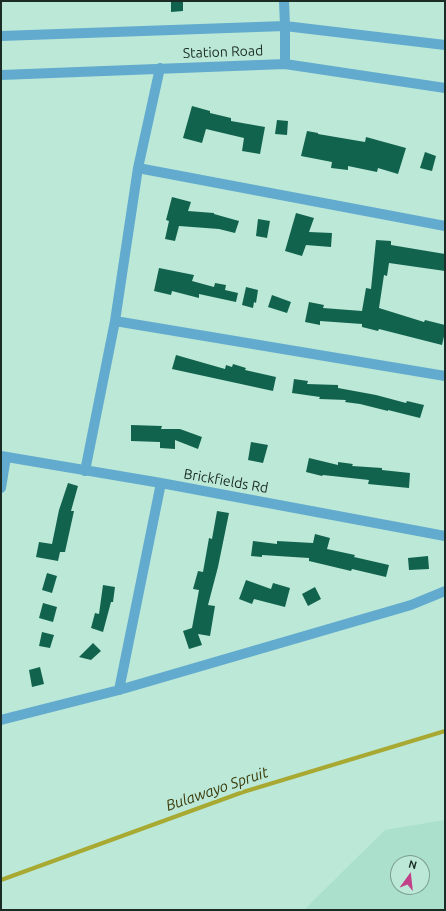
<!DOCTYPE html>
<html>
<head>
<meta charset="utf-8">
<style>
	body { margin:0 }
	#map { position:relative; width:446px; height:911px; overflow:hidden; background:#bce8d7; font-family:Ubuntu,sans-serif }
	canvas { display:block }
	.frame { position:absolute; inset:0; border:2px solid #1b2c26; pointer-events:none }
	.north { position:absolute; left:390px; top:855px; width:40px; height:40px; box-sizing:border-box; background:#bce8d7; border:1px solid #7c9d90; border-radius:50%; rotate:15deg; font-size:11px; font-weight:700; line-height:16px; text-align:center; color:#1b2c26 }
	.north::after { content:''; display:block; margin:auto; width:14px; height:18px; background:#c24088; clip-path:polygon(50% 0,100% 100%,50% 72%,0 100%) }
</style>
</head>
<body>
<div id="map">
<canvas width="446" height="911"></canvas>
<div class="frame"></div>
<div class="north">N</div>
</div>
<script>
const ctx = document.querySelector('canvas').getContext('2d');
ctx.lineJoin = 'round';
function fillPath(path, color) { ctx.fillStyle = color; ctx.fill(path, 'evenodd'); }
const toPath = rows => new Path2D(rows.map(r => 'M' + r).join(''));
function stroke(path, color, width, dash) { ctx.strokeStyle = color; ctx.lineWidth = width; ctx.lineCap = dash ? 'butt' : 'round'; ctx.setLineDash(dash || []); ctx.stroke(path); }
function write(font, color, halo, rows, align = 'center') {
  ctx.font = font + ' Ubuntu,sans-serif'; ctx.lineWidth = 4; ctx.setLineDash([]); ctx.textBaseline = 'middle'; ctx.strokeStyle = halo; ctx.fillStyle = color; for (const [text, x, y, turn = 0] of rows) {
    ctx.save(); ctx.translate(x, y); ctx.rotate((+turn || 0) * Math.PI / 180); ctx.textAlign = isNaN(turn) ? turn : align; if (halo) ctx.strokeText(text, 0, 0); ctx.fillText(text, 0, 0); ctx.restore();
  }
}
fillPath(toPath([
	[445,820,445,910,304,910,385,830],
	[398,863,422,863,422,887,398,887]
]), '#aae0cc');
stroke(toPath([
	[1,880,243,792,445,731]
]), '#a8a932', 4);
fillPath(toPath([
	[171,1,183,1,183,11,171,12],
	[192,106,210,111,210,113,231,118,231,121,265,127,260,154,242,151,244,138,206,129,202,143,183,138],
	[277,120,288,121,287,135,275,134],
	[307,131,318,133,318,134,365,142,366,137,406,148,398,174,378,168,377,172,348,166,348,170,331,168,332,162,301,156],
	[425,152,436,156,432,171,420,168],
	[172,197,191,202,188,211,214,213,214,214,239,221,235,233,219,229,179,226,175,241,165,239,169,221,166,220],
	[296,213,314,218,309,232,332,233,331,247,306,245,302,256,285,251],
	[258,219,270,221,267,238,256,236],
	[376,240,391,241,391,245,445,254,445,271,389,263,387,276,384,275,379,308,424,322,425,320,445,325,445,332,442,345,379,329,378,331,362,327,362,324,320,321,320,325,305,322,309,302,324,305,323,308,362,311,366,288,371,289],
	[159,268,194,275,192,281,214,287,215,283,226,285,225,290,238,293,236,302,199,294,199,298,172,291,171,295,154,291],
	[246,287,258,290,256,303,254,302,253,308,242,305],
	[272,295,291,302,287,313,268,307],
	[176,355,225,369,226,365,232,367,233,364,246,368,245,370,276,377,273,391,172,369],
	[294,379,308,381,307,384,338,385,338,388,376,395,406,403,407,401,424,405,420,418,388,410,388,411,360,404,345,402,346,400,319,399,320,397,292,393],
	[131,425,162,426,161,429,180,429,202,437,198,449,175,440,175,449,160,448,160,442,131,441],
	[251,442,268,445,263,463,248,460],
	[309,458,338,465,338,462,353,464,352,466,382,468,382,470,410,473,409,488,368,484,369,480,323,475,322,476,306,472],
	[68,483,78,486,71,511,74,511,65,552,60,552,58,561,36,557,39,542,52,544,59,510],
	[217,511,229,513,218,567,208,605,215,606,210,636,198,634,202,645,189,649,183,631,192,628,199,590,193,589,198,571,203,572,209,538,212,539],
	[315,534,330,538,327,549,355,555,354,557,389,565,386,577,352,569,351,571,309,561,309,558,262,555,262,557,251,556,253,541,277,544,277,541,313,543],
	[428,556,429,569,409,570,408,558],
	[47,573,57,576,52,593,42,590],
	[246,580,271,589,273,583,290,588,285,607,254,599,252,604,239,599],
	[103,585,115,587,113,602,111,602,103,632,91,628,95,613,99,614],
	[315,587,321,599,308,606,302,594],
	[43,603,57,607,53,622,39,618],
	[42,632,54,635,50,648,39,646],
	[93,643,101,651,91,660,79,657],
	[40,667,44,684,32,687,29,670]
]), '#12634d');
stroke(toPath([
	[284,1,285,26,285,64],
	[1,36,285,26,445,45],
	[1,75,285,64,445,88],
	[138,168,445,226],
	[115,321,445,376],
	[1,456,161,483,445,536],
	[85,471,115,321,138,168,160,68],
	[1,488,6,457],
	[119,690,161,483],
	[1,720,119,690,411,605,445,591]
]), '#62abce', 10);
write('14px', '#1b2c26', '#bce8d7', [
	["Station Road",223,52,-2],
	["Brickfields Rd",226,481,10]
]);
write('italic 15px', '#3b3b0a', '#bce8d7', [
	["Bulawayo Spruit",217,789,-19]
]);
</script>
</body>
</html>
